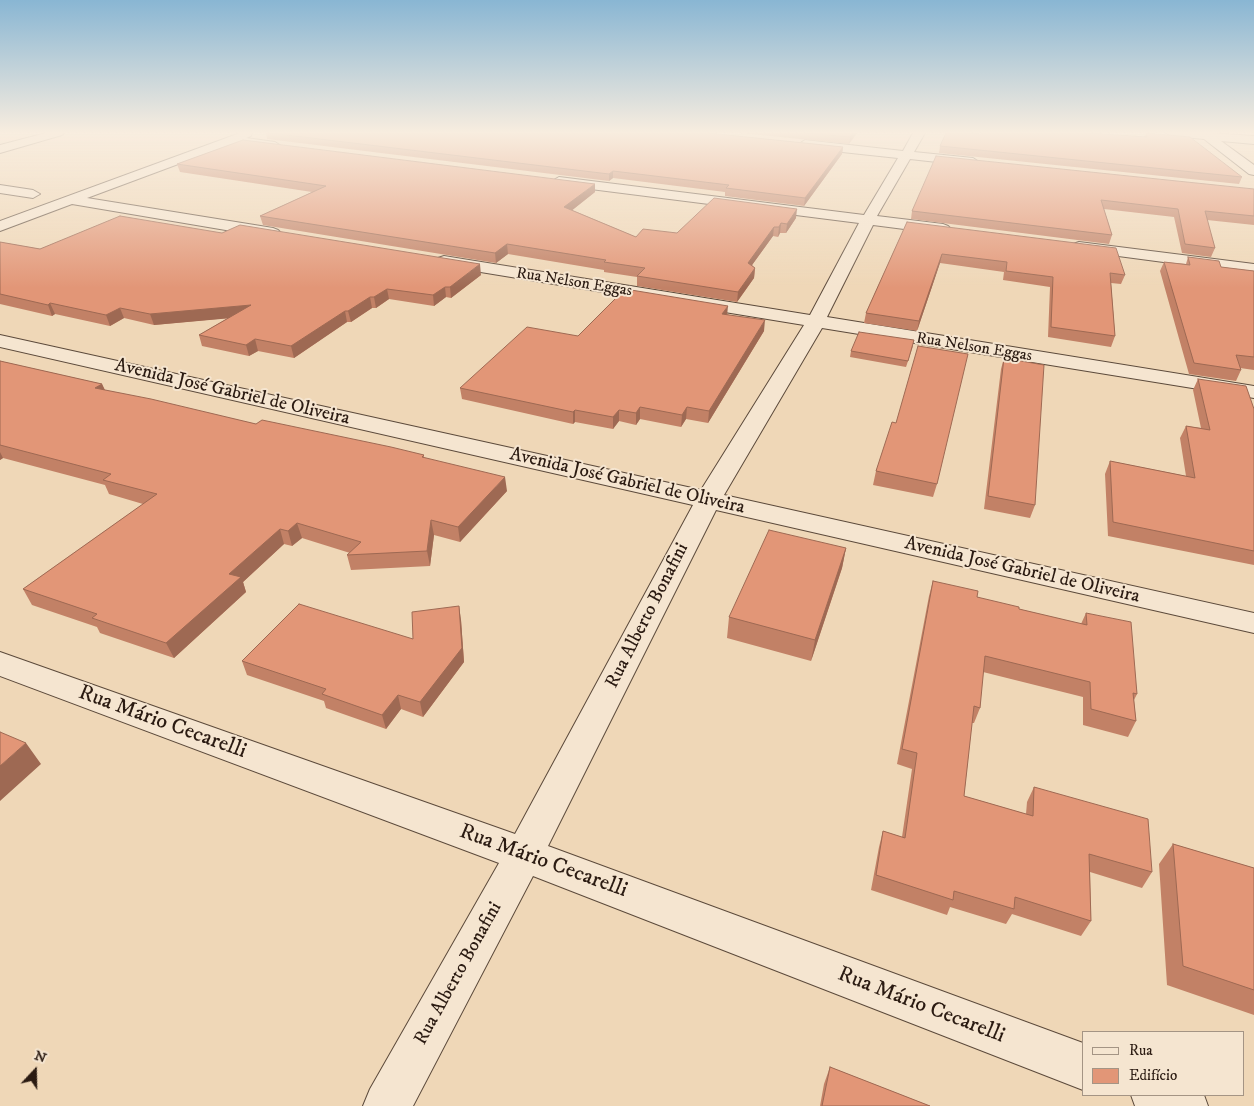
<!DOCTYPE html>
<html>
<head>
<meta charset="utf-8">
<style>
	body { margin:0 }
	#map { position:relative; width:1254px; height:1106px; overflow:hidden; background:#efd7b7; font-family:"IM FELL DW Pica",serif }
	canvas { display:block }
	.legend { position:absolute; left:1082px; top:1031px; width:162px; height:65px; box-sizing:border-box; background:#f5e5d0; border:1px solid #a49484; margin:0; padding:6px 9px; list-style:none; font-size:15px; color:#2b1b12 }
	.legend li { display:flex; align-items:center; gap:10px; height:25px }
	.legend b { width:25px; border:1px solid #a49484 }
	.north { position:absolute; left:10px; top:1046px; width:50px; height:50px; -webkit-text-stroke:4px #f5e5d0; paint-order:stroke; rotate:21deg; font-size:14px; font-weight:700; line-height:20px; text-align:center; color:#2b1b12 }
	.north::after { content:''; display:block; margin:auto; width:18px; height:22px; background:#2b1b12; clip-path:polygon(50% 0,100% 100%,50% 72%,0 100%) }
</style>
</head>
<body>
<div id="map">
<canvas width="1254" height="1106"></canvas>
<ul class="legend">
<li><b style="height:6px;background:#f5e5d0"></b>Rua</li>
<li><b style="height:14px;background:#e29677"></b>Edifício</li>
</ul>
<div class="north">N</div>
</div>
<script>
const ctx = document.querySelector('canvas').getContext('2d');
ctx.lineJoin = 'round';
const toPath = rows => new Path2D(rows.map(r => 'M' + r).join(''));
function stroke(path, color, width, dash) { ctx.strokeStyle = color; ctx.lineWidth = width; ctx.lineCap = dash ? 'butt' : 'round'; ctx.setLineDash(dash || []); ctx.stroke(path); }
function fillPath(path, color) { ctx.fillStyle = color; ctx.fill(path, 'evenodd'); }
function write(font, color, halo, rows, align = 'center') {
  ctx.font = font + ' "IM FELL DW Pica",serif'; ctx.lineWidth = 4; ctx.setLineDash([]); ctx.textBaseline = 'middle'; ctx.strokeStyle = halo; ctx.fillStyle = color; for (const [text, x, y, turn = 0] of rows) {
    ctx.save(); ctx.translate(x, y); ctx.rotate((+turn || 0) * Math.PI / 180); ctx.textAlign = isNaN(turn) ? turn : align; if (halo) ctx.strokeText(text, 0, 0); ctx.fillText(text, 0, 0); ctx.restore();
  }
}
const minor = toPath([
	[46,133,64,133,62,135,0,153,0,145,46,133],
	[240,133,252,133,251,136,246,138,275,142,281,146,275,150,232,144,87,198,273,228,278,230,281,233,278,236,273,238,72,204,0,231,0,221,240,133],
	[913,133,925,133,914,152,973,158,979,162,973,166,910,159,877,216,943,224,948,226,951,229,948,232,943,234,873,225,827,317,1254,386,1254,398,822,328,724,495,1254,613,1254,633,716,510,548,846,1083,1043,1083,1090,533,876,413,1106,363,1106,370,1089,499,863,0,676,0,652,515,834,693,505,0,347,0,335,701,490,804,325,444,266,438,264,436,261,438,258,444,256,810,315,859,223,559,185,552,181,559,177,864,215,898,158,805,148,799,144,805,140,903,151,913,133],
	[1166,133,1210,133,1254,136,1254,144,1221,141,1254,165,1254,175,1249,174,1204,139,1172,136,1166,133],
	[0,185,33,190,40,194,33,198,0,193,0,185],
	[1079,242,1254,264,1254,274,1073,250,1071,247,1073,244,1079,242],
	[1131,1095,1204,1095,1208,1106,1135,1106,1131,1095]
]);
stroke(minor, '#5c4a3b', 2);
fillPath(minor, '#f5e5d0');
fillPath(toPath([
	[266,133,708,133,843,147,842,154,804,206,725,196,725,192,613,178,609,181,267,139],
	[740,133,857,133,849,144],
	[1146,133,1242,177,1239,184,939,153,940,146,981,134,1144,137],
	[177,164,595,192,572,210,636,237,677,233,796,218,786,233,780,233,778,237,773,236,752,265,755,268,754,278,737,302,637,286,637,277,604,272,604,270,508,254,496,263,263,225,260,216,312,192,180,172],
	[1254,189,1254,225,1207,220,1215,248,1211,257,1182,253,1174,217,1104,209,1112,235,1109,244,911,219,912,211],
	[907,222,1125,275,1121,284,1111,283,1115,336,1111,347,1048,337,1050,287,1003,280,1004,272,940,263,917,331,864,323,866,313],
	[0,242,40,249,481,275,451,298,446,297,434,306,389,299,376,308,372,308,351,322,347,322,294,358,258,351,249,356,202,346,199,335,228,318,154,325,124,318,110,326,55,314,52,316,0,304],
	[1188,257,1221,267,1254,271,1254,370,1240,368,1241,370,1236,381,1189,374,1160,271,1164,262,1186,264],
	[727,314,764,331,708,423,686,419,681,427,640,419,636,425,619,421,613,429,575,422,573,424,462,399,460,388,578,336],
	[913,346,906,367,850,357,851,351],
	[1004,358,1035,505,1030,518,984,509,1001,369],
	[0,361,102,384,105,390,256,424,424,455,424,458,507,491,460,542,434,535,430,566,351,570,347,555,350,553,302,538,292,546,284,544,243,582,246,592,174,658,100,633,97,627,32,605,23,589,143,504,109,494,105,485,3,458,0,460],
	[1198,379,1254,409,1254,565,1108,536,1105,474,1110,461,1186,476,1180,438,1186,426,1201,428,1193,390],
	[896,423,937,484,933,497,873,485,876,471],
	[846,548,842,568,811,661,727,638,729,617],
	[933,581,977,597,1019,609,1081,624,1086,613,1137,694,1134,700,1136,721,1128,737,1083,725,1083,697,983,672,980,708,974,723,972,723,964,796,1026,814,1027,802,1034,787,1152,872,1142,888,1090,872,1091,921,1081,936,1012,914,1006,924,950,907,947,915,871,890,879,847,883,831,902,837,912,769,897,764,929,596],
	[461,620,464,662,423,717,401,709,386,729,326,708,324,701,247,675,242,661,413,639],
	[1173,844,1254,868,1254,1015,1167,985,1159,864],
	[830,1067,930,1106,820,1106,824,1084]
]), '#c28166');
fillPath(toPath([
	[853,133,857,133,849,144,850,137],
	[843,147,842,154,804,206,805,198],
	[613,171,613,178,609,181,609,174],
	[595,184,595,192,565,216,564,207],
	[797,209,796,218,786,233,787,224],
	[781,223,780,233,778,237,779,227],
	[774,227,773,236,747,272,748,263],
	[507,244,508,254,496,263,495,253],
	[942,254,940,263,917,331,919,321],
	[480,264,481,275,451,298,450,287],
	[755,268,754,278,737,302,738,292],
	[445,287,446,297,434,306,433,295],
	[387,289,389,299,376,308,374,297],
	[370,297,372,308,351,322,348,311],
	[50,303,55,314,52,316,48,305],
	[251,305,254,316,154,325,150,314],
	[728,306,727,316,722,314],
	[120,308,124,318,110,326,106,315],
	[345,311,347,322,294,358,291,346],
	[765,320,764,331,708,423,709,411],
	[255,339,258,351,249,356,246,345],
	[102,384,108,397,95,388],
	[640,407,640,419,636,425,636,413],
	[687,407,686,419,681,427,682,415],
	[575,410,575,422,573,424,573,412],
	[619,410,619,421,613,429,613,417],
	[0,452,3,458,0,460],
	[505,477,507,491,460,542,458,527],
	[431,520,434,535,430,566,427,551],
	[297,523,302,538,292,546,288,531],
	[280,529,284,544,243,582,246,592,174,658,166,643,229,574],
	[846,548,842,568,811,661,815,640],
	[459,606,461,620,464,662,423,717,420,702],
	[398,695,401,709,386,729,382,715],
	[26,743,41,764,0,801,0,766]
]), '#9e6953');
const building = toPath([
	[270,133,708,133,843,147,805,198,726,188,729,185,613,171,609,174,270,133],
	[806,133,853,133,850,137,806,133],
	[946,133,968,133,981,134,982,133,1090,133,1147,137,1146,133,1190,137,1242,177,940,146,946,133],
	[243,140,595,184,564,207,636,237,643,229,677,233,714,198,797,209,787,224,781,223,779,227,774,227,748,263,755,268,738,292,637,276,645,268,604,262,606,260,507,244,495,253,260,216,326,186,177,164,243,140],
	[936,156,1254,189,1254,216,1205,211,1215,248,1185,244,1178,209,1101,200,1112,235,912,211,936,156],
	[120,216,222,233,240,225,480,264,450,287,445,287,433,295,387,289,374,297,370,297,348,311,345,311,291,346,255,339,246,345,199,335,251,305,150,314,120,308,106,315,50,303,48,305,0,294,0,242,40,249,120,216],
	[907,222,1116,248,1125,275,1110,273,1115,336,1051,327,1053,277,1006,271,1007,262,942,254,919,321,866,313,907,222],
	[1188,257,1219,261,1221,267,1254,271,1254,357,1236,355,1241,370,1194,363,1164,262,1190,265,1188,257],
	[625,289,728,306,722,314,765,320,709,411,687,407,682,415,640,407,636,413,619,410,613,417,575,410,573,412,460,388,527,327,578,336,625,289],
	[859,332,914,340,908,361,851,351,859,332],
	[918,346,968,354,937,484,876,471,892,422,896,423,918,346],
	[1004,358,1044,365,1035,505,988,496,1004,358],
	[0,361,102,384,95,388,151,399,256,424,262,420,391,447,424,455,422,457,505,477,458,527,431,520,427,551,347,555,361,542,297,523,288,531,280,529,229,574,241,577,166,643,92,618,97,614,23,589,157,494,103,480,111,474,0,445,0,361],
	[1198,379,1246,386,1254,409,1254,551,1113,522,1110,461,1195,478,1186,426,1210,430,1198,379],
	[769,530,846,548,815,640,729,617,769,530],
	[933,581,978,591,977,597,1019,607,1019,609,1087,625,1086,613,1131,622,1137,694,1133,693,1136,721,1091,709,1090,682,985,656,980,708,974,706,964,796,1033,816,1034,787,1148,819,1152,872,1089,854,1091,921,1015,897,1014,909,954,891,953,900,876,875,883,831,905,838,917,753,902,749,933,581],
	[299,604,413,639,412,612,459,606,462,648,420,702,398,695,382,715,322,694,326,689,242,661,299,604],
	[0,732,26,743,0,766,0,732],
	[1173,844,1254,868,1254,990,1183,966,1173,844],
	[830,1067,930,1106,822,1106,830,1067]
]);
fillPath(building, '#e29677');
stroke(building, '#9e6953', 1);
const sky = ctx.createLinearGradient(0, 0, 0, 288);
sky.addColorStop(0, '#89b6d3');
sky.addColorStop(0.46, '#f8eddf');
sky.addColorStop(1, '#f8eddf00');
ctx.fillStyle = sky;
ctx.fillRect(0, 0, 1254, 288);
write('16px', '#2b1b12', '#f5e5d0', [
	["Rua Nelson Eggas",574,283,9],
	["Rua Nelson Eggas",974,348,9]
]);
write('19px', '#2b1b12', '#f5e5d0', [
	["Avenida José Gabriel de Oliveira",232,393,13],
	["Avenida José Gabriel de Oliveira",627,482,13],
	["Avenida José Gabriel de Oliveira",1022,571,13],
	["Rua Alberto Bonafini",648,616,-63],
	["Rua Alberto Bonafini",459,974,-61]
]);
write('22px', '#2b1b12', '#f5e5d0', [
	["Rua Mário Cecarelli",162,723,20],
	["Rua Mário Cecarelli",543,862,20],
	["Rua Mário Cecarelli",921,1006,21]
]);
</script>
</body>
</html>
